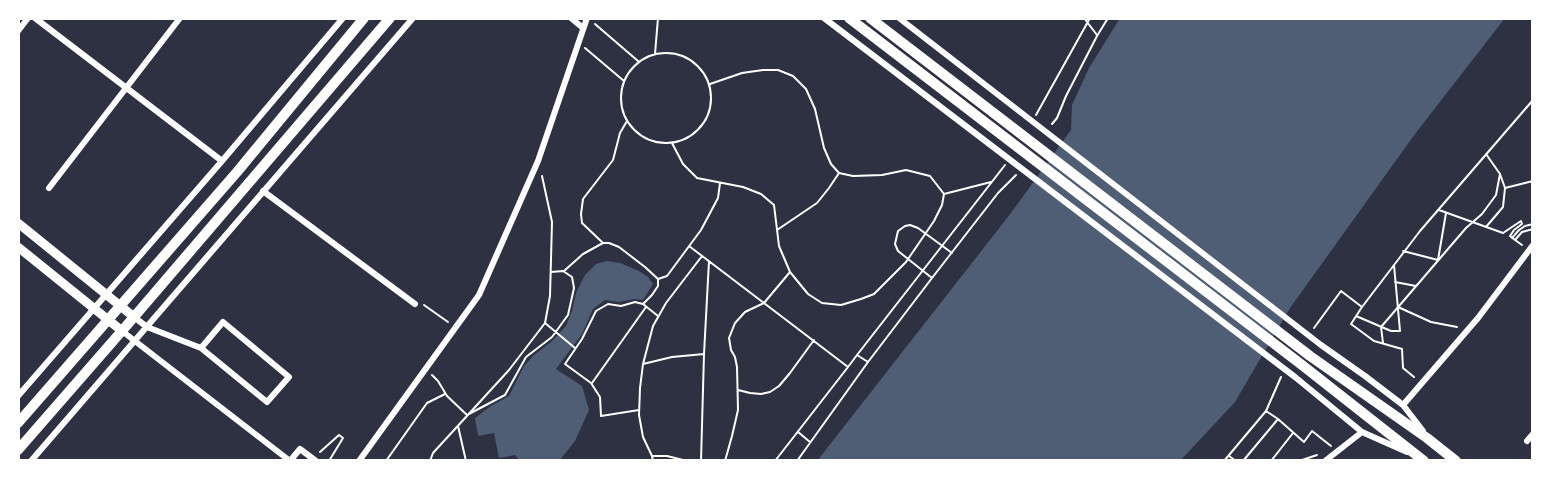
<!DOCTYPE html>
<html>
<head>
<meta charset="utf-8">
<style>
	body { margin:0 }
	#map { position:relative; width:1551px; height:479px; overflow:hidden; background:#2d3142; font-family:"Work Sans",sans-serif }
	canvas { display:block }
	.frame { position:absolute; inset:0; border:20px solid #fff; pointer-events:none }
</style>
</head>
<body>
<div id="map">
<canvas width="1551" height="479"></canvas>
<div class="frame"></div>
</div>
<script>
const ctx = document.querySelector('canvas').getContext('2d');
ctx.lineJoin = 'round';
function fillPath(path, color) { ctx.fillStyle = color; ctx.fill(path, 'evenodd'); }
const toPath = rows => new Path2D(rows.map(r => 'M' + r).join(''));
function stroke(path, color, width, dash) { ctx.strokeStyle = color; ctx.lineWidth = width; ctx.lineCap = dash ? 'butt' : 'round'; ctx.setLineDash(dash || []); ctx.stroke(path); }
fillPath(toPath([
	[1120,18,1505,18,1415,134,1290,308,1235,402,1180,461,817,461,1011,213,1071,130,1072,105,1089,68],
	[607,261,620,263,639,271,648,277,653,284,643,300,634,299,619,302,605,300,593,309,582,334,556,369,582,386,589,410,575,441,559,461,520,461,515,455,499,458,494,433,478,436,475,418,491,406,509,396,524,366,534,355,551,342,566,326,572,311,576,293,585,275,596,264]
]), '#4f5d75');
stroke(toPath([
	[1084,18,1097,35],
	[595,24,638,61],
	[585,48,624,81],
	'621 98a45 45 0 1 1 90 0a45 45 0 1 1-90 0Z',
	[655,54,658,18],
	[1036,115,1090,18],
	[627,121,620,133,613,160,583,199,581,214,582,223,603,243,609,243,619,247,645,267,658,279],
	[1052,124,1057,118,1066,96,1097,36,1108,18],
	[672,143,683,164,697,178,743,187,761,194,774,205,779,246,790,272,808,294,822,303,841,305,861,299,874,294,906,262,934,221,942,205,944,194,930,176,906,170,882,175,853,176,839,173,831,164,824,148,815,109,806,89,793,76,778,70,763,70,742,73,710,84],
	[1505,188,1533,181],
	[944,194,991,182],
	[1439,210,1503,233,1521,221,1522,224,1514,230,1510,236,1515,240],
	[1486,227,1503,207,1505,188,1500,174],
	[777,230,817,203,829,188,839,173],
	[1512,238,1519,230,1525,226,1533,224],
	[1522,245,1515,240,1522,232,1533,229],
	[689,246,848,367,857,355,868,362],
	[1403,251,1438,260,1446,213],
	[564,271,583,254,603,243],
	[932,278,898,251,895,244,898,231,905,226,910,225,918,228,952,253],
	[1395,282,1416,286],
	[643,304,652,295,658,286,658,279,667,276,701,230,718,198,720,183],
	[424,305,448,322],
	[1362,307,1351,324,1374,341,1402,349,1403,368,1414,377],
	[1398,307,1431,322,1457,327],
	[1356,316,1391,331,1400,331,1394,265],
	[545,323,575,348],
	[1314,328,1341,291,1362,307,1420,231,1533,100],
	[1383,343,1381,327,1466,228,1482,214,1496,195,1500,174,1486,154],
	[857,355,1005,165],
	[643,364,672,357,704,354],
	[432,375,438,381,447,396,467,415,505,395,526,357,552,337,568,315,574,288,572,277,563,271,551,272],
	[592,383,646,307],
	[738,390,750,393,761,394,770,392,779,386,790,373,814,340],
	[639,410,601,416,600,397,591,383,565,364,582,339,596,311,608,304,621,306,635,302,643,304,658,316],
	[1266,411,1278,419],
	[458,426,466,461],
	[798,432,810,442],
	[320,452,339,435,343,438,329,461],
	[652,456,643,437,639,415,640,388,643,364,653,326,666,303,702,256],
	[1229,456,1236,461],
	[386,461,427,403,445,394],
	[430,461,433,453,509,370,545,323,550,296,552,222,542,176],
	[653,461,652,456,667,456,687,461],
	[701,461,704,354,709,261],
	[725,461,732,436,738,410,737,367,735,357,731,350,729,338,735,323,745,312,764,303,790,272],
	[775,461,848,367],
	[797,461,868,362,932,278,998,193,1016,175],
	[1224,461,1266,411,1281,377],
	[1243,461,1278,419,1304,442,1312,431,1331,446],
	[1271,461,1293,433],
	[1299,461,1317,455]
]), '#fff', 2);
stroke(toPath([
	[35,18,222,161],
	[571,18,583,28],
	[824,18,1295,377,1362,432,1407,452],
	[899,18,1321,345,1365,376,1403,405,1423,431],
	[18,31,28,18],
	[49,188,180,18],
	[263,191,415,304],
	[134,317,147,327,201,348,267,402,289,377,223,322,201,348],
	[122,331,290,461],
	[18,396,222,161,343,18],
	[1403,405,1478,318,1533,245],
	[1527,441,1533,434],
	[31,461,413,18],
	[290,461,300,449,316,461],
	[359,461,479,295,538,161,587,18],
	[1325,461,1362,432]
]), '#fff', 6);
stroke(toPath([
	[18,223,134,317],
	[18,247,122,331]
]), '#fff', 9);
stroke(toPath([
	[849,18,1302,365,1424,461],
	[870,18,1310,356,1427,438,1456,461],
	[18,423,237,172,364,18],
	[18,450,134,317,390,18]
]), '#fff', 10);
</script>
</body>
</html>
